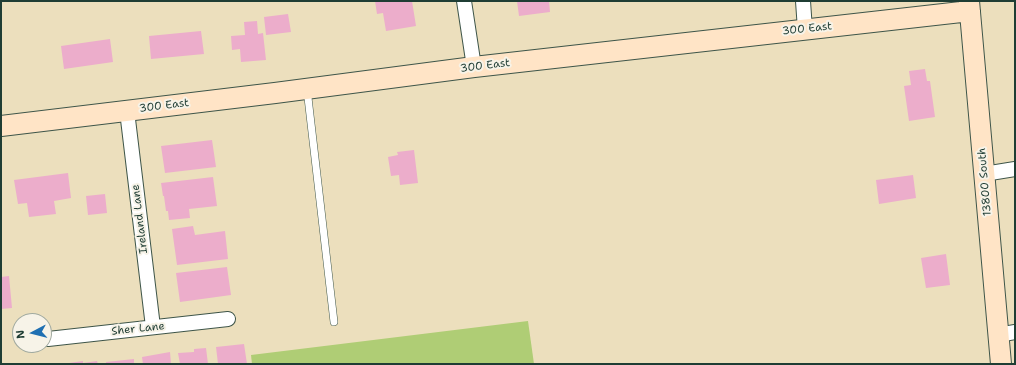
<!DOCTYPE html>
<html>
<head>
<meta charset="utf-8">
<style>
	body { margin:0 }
	#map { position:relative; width:1016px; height:365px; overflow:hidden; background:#ecdfbd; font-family:"Shantell Sans",sans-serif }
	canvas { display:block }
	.frame { position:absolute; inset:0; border:2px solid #1f3d34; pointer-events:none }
	.north { position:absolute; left:12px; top:313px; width:40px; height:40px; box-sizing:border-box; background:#f7f3e8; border:1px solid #a1aaa0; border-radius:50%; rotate:263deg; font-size:11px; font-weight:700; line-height:16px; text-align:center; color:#1f3d34 }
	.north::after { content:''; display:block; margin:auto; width:14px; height:18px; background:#1f6fb2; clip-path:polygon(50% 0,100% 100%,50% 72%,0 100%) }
</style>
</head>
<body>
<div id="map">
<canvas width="1016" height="365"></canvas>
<div class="frame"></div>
<div class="north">N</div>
</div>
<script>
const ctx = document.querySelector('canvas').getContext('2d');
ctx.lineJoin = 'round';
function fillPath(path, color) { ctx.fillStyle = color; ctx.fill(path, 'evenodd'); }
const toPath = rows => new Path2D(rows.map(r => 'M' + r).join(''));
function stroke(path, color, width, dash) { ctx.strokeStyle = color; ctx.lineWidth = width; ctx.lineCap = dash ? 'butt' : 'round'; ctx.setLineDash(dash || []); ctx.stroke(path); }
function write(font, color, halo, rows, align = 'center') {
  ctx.font = font + ' "Shantell Sans",sans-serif'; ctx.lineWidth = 4; ctx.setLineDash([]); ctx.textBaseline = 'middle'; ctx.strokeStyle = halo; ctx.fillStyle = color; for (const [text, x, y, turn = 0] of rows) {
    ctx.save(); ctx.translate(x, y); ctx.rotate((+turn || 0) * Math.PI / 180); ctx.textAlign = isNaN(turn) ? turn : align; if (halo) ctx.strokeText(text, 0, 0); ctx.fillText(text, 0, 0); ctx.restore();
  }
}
fillPath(toPath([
	[528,321,534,364,252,364,251,355]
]), '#afcd75');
fillPath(toPath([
	[375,1,412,1,416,26,386,31,383,13,377,14],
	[517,1,549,1,550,12,519,16],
	[288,14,291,32,266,35,264,17],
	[257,21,258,34,263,33,266,60,241,62,240,49,232,50,231,36,245,35,244,22],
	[201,31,204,54,151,59,149,36],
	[110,39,113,62,64,69,61,46],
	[925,69,927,81,930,81,935,117,909,121,904,86,911,85,909,71],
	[212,140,216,167,165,173,161,146],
	[414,150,418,183,400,185,399,175,391,176,388,157,398,155,397,152],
	[68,173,71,198,54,201,56,214,29,217,27,203,18,204,14,180],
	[913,175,916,198,879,204,876,180],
	[213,177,217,206,189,209,190,218,169,220,168,211,166,211,164,196,163,196,161,183],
	[105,194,107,213,88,215,86,196],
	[193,226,195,235,225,231,228,259,177,265,172,229],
	[946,254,950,285,926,288,921,258],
	[227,267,231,295,180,302,176,273],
	[9,276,12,308,1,309,1,277],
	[244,344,247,364,218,364,216,347],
	[206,348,208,364,180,364,178,353,194,352,194,349],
	[170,352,171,364,143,364,142,357],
	[134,359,134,364,106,364,106,362],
	[83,361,83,363,97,361,98,364,69,364,69,363]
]), '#ecadcb');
const service = toPath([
	[307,89,334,322]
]);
const minor = toPath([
	[464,1,474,67],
	[803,1,805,30],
	[127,111,153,327],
	[984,174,1015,169],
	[998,335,1015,332],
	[48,339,228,319]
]);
const secondary = toPath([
	[969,1,1001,364],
	[1,126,275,93,474,67,970,11]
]);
stroke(service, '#3e5549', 8);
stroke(minor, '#3e5549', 16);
stroke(secondary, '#3e5549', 22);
stroke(service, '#fff', 7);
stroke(minor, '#fff', 14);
stroke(secondary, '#ffe4c6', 20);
write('11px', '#1f3d34', '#f7f3e8', [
	["300 East",807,29,-6],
	["300 East",485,66,-7],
	["300 East",164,106,-7],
	["13800 South",985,182,-95],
	["Ireland Lane",140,219,-97],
	["Sher Lane",138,329,-6]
]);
</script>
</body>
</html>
